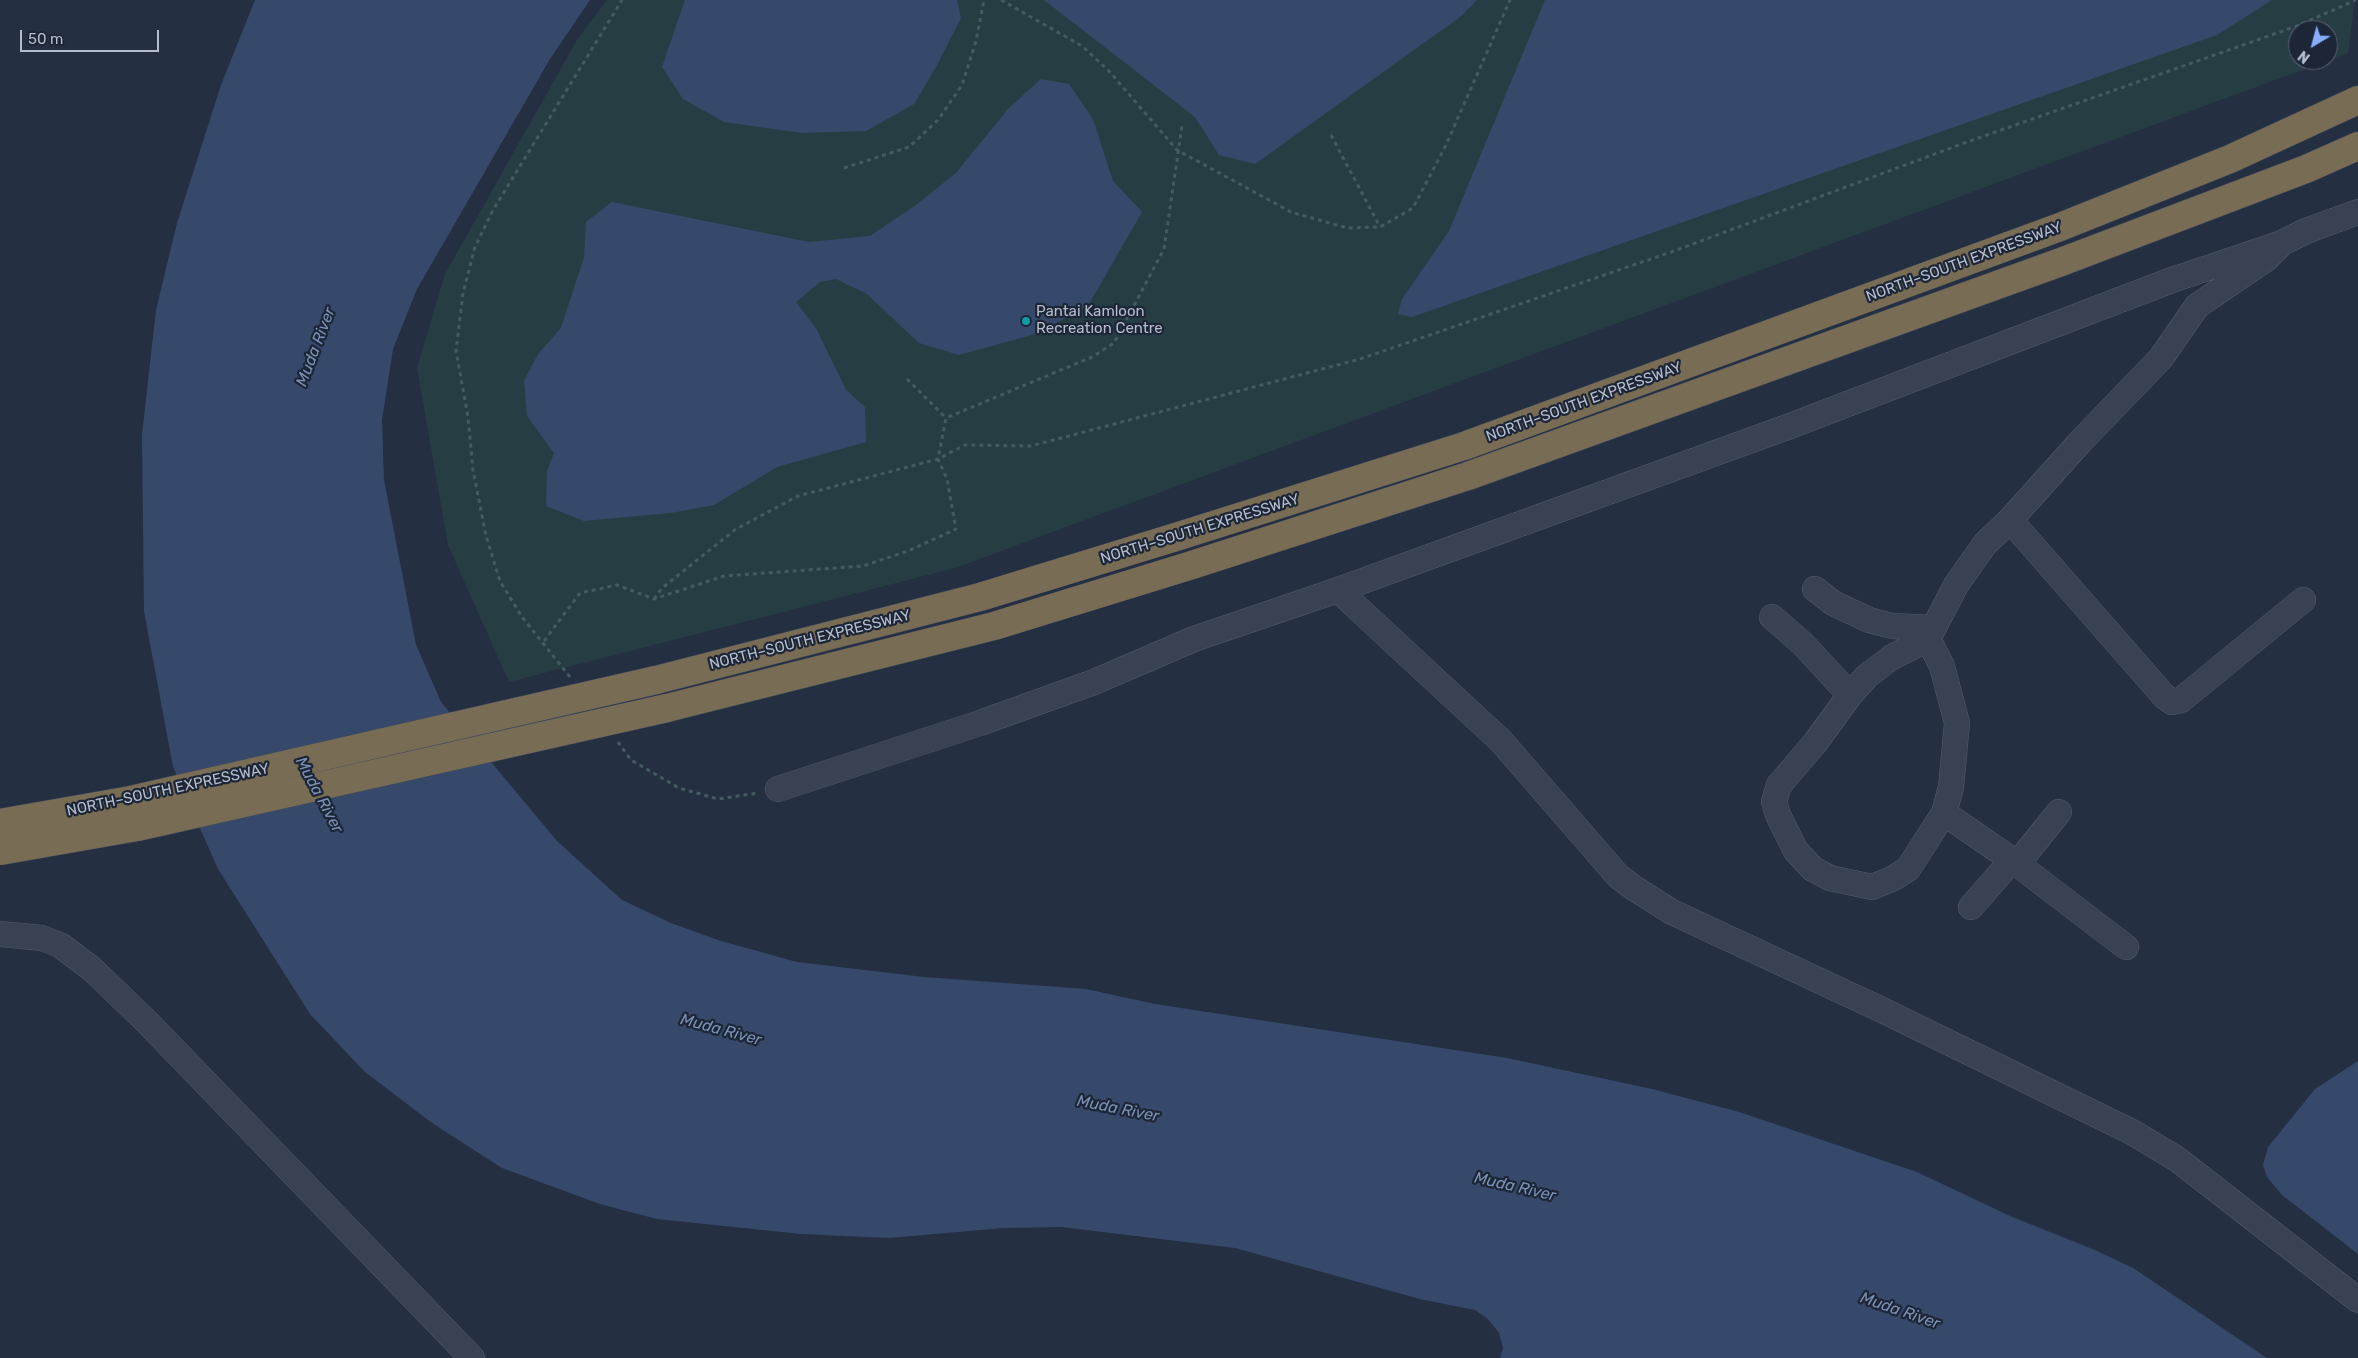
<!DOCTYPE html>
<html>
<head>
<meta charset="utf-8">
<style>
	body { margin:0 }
	#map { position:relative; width:2358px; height:1358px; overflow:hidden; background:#242f42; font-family:Rubik,sans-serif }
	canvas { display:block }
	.north { position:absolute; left:2288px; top:20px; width:50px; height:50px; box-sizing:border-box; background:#1d2637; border:1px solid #5a6273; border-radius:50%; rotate:217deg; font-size:14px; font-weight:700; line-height:20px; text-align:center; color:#b5bdcc }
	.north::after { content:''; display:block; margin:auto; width:18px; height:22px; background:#88afff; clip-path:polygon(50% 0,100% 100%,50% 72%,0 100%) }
	.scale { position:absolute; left:20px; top:30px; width:139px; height:22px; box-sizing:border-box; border:2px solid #b5bdcc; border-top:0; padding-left:6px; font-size:15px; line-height:18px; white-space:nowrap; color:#b5bdcc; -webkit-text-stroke:4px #1d2637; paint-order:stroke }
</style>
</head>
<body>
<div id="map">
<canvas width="2358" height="1358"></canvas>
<div class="north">N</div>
<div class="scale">50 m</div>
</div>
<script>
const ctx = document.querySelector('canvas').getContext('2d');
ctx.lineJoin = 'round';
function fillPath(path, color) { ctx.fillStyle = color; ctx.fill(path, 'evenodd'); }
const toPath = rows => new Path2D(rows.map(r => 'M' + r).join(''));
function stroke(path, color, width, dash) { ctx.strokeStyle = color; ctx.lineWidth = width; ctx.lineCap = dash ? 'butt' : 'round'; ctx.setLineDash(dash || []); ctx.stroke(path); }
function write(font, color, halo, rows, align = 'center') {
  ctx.font = font + ' Rubik,sans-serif'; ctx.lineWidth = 4.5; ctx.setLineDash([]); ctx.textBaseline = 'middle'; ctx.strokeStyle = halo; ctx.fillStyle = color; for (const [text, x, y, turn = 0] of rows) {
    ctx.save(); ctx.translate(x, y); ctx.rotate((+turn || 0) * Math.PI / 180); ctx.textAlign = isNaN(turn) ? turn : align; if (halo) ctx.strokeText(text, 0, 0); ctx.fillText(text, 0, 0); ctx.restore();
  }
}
fillPath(toPath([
	[607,0,2355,0,2348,53,955,568,509,682,448,545,417,368,445,274,578,38],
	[2298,30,2328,30,2328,60,2298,60]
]), '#263e43');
fillPath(toPath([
	[255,0,590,0,550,59,417,289,393,349,382,420,384,480,416,645,441,702,557,841,622,900,671,923,721,941,797,962,924,977,1086,989,1155,1004,1507,1058,1652,1089,1739,1112,1917,1172,2010,1216,2095,1250,2133,1268,2267,1358,1500,1358,1503,1348,1499,1333,1488,1319,1475,1310,1420,1299,1235,1248,1061,1227,1003,1228,889,1238,801,1234,657,1219,600,1204,502,1168,432,1123,365,1072,310,1014,218,869,173,767,144,611,142,435,156,310,177,223,221,85],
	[685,0,957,0,961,18,936,67,914,104,866,131,802,133,724,122,683,99,662,67],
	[1044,0,1477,0,1460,17,1255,164,1219,155,1195,117],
	[1545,0,2272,0,2217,35,1412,317,1398,314,1402,299,1449,231],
	[1041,79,1069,84,1093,119,1113,181,1142,212,1089,304,1039,333,959,355,919,343,867,294,836,279,820,282,796,302,817,330,846,390,865,407,866,442,777,467,714,505,671,513,584,521,546,506,547,471,554,453,527,416,524,381,538,354,561,328,584,257,586,222,612,202,809,242,870,236,916,205,956,173,1008,109],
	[2358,1061,2358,1254,2282,1195,2267,1177,2263,1165,2268,1147,2315,1089]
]), '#37496a');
const minor = toPath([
	[2010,520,2164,696,2172,702,2181,700,2303,600],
	[1815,589,1833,603,1869,620,1892,626,1934,628],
	[1338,590,1501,741,1618,876,1634,888,1672,912,1880,1009,2132,1132,2177,1159,2358,1300],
	[1772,617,1803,644,1850,695],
	[1928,639,1942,666,1957,723,1951,787,1944,813,1908,869,1892,879,1872,887,1830,878,1813,869,1796,851,1778,815,1774,802,1779,785,1815,743,1850,695,1867,676,1892,657,1928,639,1956,585,1985,544,2010,520,2081,441,2161,358,2197,306,2266,259,2282,243,2306,231,2358,212],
	[778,789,980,723,1094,682,1194,639,1338,590,1790,426,2172,280,2282,243],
	[1944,813,2012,860,2126,947],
	[2017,864,2059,812],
	[1971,907,2012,860],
	[0,934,42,938,60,945,92,969,148,1023,472,1358]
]);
const highway = toPath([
	[656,680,980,597,1179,536,1464,446,2060,227,2230,159,2358,100],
	[667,708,994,626,1192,565,1468,476,2061,262,2306,169,2358,146]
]);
stroke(minor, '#535d6c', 26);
stroke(highway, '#434c5c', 29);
stroke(toPath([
	[1001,0,1082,46,1109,71,1177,150,1291,212,1347,228,1380,227,1413,208,1446,145,1510,0],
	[1331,135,1380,227],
	[844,168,909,147,938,120,962,85,976,41,984,0],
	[907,379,946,418],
	[654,599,662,588,736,529,798,496,938,459,965,445,1031,446,1360,359,1674,251,1967,142,2297,26,2356,0],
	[544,641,580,593,617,585,654,599,724,576,863,566,908,551,956,529,947,479,938,459,946,418,1092,357,1114,343,1164,249,1182,126],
	[570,677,522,617,500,581,486,536,473,470,468,417,456,351,463,293,475,247,493,210,622,0],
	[618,742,631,760,679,788,718,799,758,793]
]), '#445b60', 3, [4, 4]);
stroke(minor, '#384252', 25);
stroke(highway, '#786c55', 28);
const highwayBridge = toPath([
	[0,823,131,800,656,680],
	[0,851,137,827,667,708]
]);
stroke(highwayBridge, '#434c5c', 29, []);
stroke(highwayBridge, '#786c55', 28);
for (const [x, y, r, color] of [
	[1026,321,5,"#0f9aa8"]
]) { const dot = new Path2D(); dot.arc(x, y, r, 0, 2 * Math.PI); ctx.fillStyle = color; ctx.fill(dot); stroke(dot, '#1d2637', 2); }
write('15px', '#b5bdcc', '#1d2637', [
	["NORTH–SOUTH EXPRESSWAY",1964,262,-20],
	["NORTH–SOUTH EXPRESSWAY",1584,402,-20],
	["NORTH–SOUTH EXPRESSWAY",1200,529,-17],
	["NORTH–SOUTH EXPRESSWAY",810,640,-14],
	["NORTH–SOUTH EXPRESSWAY",168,790,-12]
]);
write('15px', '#b5bdcc', '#1d2637', [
	["Pantai Kamloon",1036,312],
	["Recreation Centre",1036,329]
], 'left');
write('italic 16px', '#7b91b5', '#1d2637', [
	["Muda River",316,347,-69],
	["Muda River",319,795,62],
	["Muda River",721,1030,15],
	["Muda River",1118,1109,11],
	["Muda River",1515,1187,13],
	["Muda River",1900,1311,19]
]);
</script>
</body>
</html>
